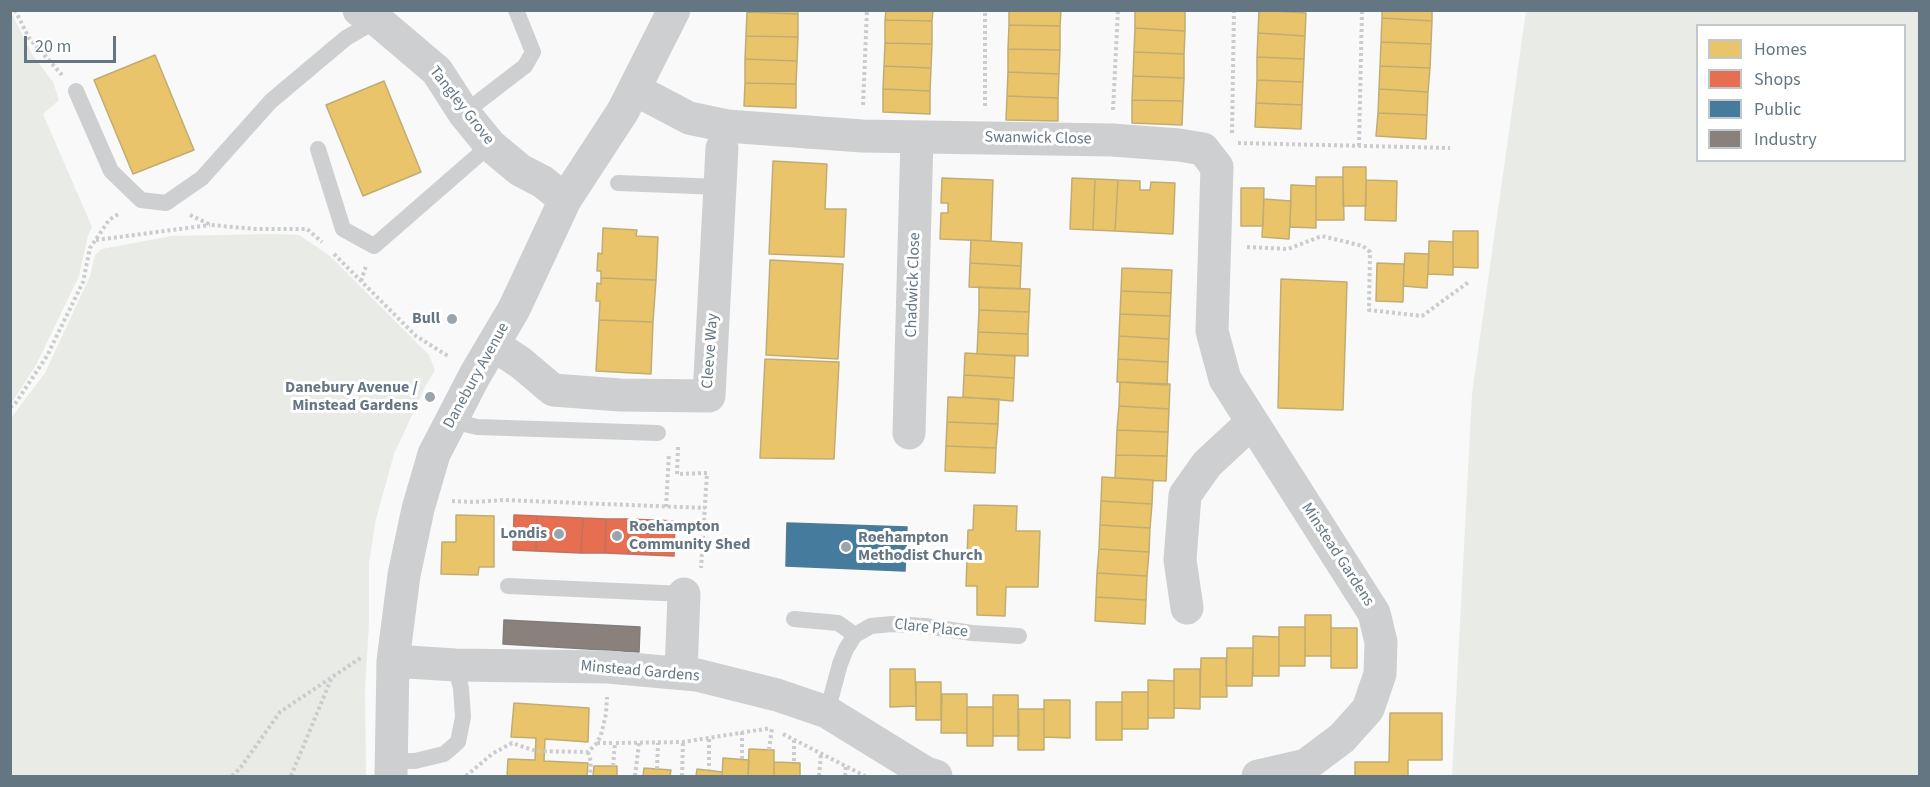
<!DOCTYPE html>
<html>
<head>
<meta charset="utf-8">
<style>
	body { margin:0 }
	#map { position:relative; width:1930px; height:787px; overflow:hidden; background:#f9f9f9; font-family:"Source Sans 3",sans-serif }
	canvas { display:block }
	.frame { position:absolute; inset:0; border:12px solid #657683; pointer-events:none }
	.legend { position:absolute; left:1696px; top:24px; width:210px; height:138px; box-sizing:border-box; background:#fff; border:2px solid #c1c8cd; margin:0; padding:8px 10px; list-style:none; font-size:18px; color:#657683 }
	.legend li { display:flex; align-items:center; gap:12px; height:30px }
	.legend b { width:30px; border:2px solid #c1c8cd }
	.scale { position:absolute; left:24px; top:36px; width:92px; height:27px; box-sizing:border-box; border:3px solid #657683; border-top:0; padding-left:8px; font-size:18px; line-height:21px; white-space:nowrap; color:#657683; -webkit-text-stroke:4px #fff; paint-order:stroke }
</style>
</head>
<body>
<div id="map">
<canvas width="1930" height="787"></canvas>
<div class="frame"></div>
<ul class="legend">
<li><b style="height:16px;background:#e9c46a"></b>Homes</li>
<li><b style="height:16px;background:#e76f51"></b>Shops</li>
<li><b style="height:16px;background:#457b9d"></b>Public</li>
<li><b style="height:16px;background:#8a817c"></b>Industry</li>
</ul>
<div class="scale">20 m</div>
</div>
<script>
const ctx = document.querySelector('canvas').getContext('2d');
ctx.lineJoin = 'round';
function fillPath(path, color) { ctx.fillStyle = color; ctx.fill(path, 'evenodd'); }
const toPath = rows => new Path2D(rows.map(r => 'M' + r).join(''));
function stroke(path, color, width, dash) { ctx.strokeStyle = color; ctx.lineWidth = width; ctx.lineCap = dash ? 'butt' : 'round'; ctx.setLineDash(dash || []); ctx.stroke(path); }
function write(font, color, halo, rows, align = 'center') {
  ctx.font = font + ' "Source Sans 3",sans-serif'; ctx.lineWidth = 6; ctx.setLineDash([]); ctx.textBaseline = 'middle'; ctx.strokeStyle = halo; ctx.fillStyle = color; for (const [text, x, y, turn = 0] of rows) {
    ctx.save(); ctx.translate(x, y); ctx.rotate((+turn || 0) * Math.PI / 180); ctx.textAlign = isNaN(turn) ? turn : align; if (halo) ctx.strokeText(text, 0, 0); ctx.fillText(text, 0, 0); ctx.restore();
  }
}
fillPath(toPath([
	[1526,11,1919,11,1919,776,1452,776,1472,394],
	[1698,26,1904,26,1904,160,1698,160],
	[11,12,32,54,53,82,59,100,43,114,92,227,88,236,79,276,36,365,11,404],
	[272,234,299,235,330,256,429,355,435,370,425,387,394,454,376,519,369,563,369,623,365,690,366,776,11,776,11,418,45,373,90,276,95,255,102,249,171,236]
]), '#e8ebe6');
const homes = toPath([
	[747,10,798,10,798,14,747,12,747,10],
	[886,10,933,10,932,21,885,20,886,10],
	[1009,10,1061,10,1060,26,1009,25,1009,10],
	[1135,10,1185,10,1185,31,1135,28,1135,10],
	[1259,10,1306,13,1305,36,1258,33,1259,10],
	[1382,10,1432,10,1432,21,1382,18,1382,10],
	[747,12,798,14,798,37,746,36,747,12],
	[1382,18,1432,21,1431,44,1381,42,1382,18],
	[885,20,932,21,932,44,885,43,885,20],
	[1009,25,1060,26,1060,50,1008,49,1009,25],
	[1135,28,1185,31,1184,54,1134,52,1135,28],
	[1258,33,1305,36,1304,59,1257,57,1258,33],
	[746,36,798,37,797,61,745,59,746,36],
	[1381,42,1431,44,1430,68,1380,66,1381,42],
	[885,43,932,44,931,68,884,66,885,43],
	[1008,49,1060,50,1059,74,1008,72,1008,49],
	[1134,52,1184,54,1184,78,1133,76,1134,52],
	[155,55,194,150,133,174,94,80,155,55],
	[1257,57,1304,59,1303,82,1257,80,1257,57],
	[745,59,797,61,796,84,745,83,745,59],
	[884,66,931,68,930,91,883,89,884,66],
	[1380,66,1430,68,1428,92,1379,89,1380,66],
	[1008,72,1059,74,1058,98,1007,96,1008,72],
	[1133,76,1184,78,1183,101,1132,100,1133,76],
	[1257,80,1303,82,1302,105,1256,103,1257,80],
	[384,81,421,172,363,196,326,105,384,81],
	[745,83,796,84,796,108,744,106,745,83],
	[883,89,930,91,930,114,883,112,883,89],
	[1379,89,1428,92,1427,115,1378,113,1379,89],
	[1007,96,1058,98,1058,121,1006,120,1007,96],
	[1132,100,1183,101,1182,125,1132,123,1132,100],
	[1256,103,1302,105,1301,129,1255,127,1256,103],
	[1378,113,1427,115,1426,139,1376,136,1378,113],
	[773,161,827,164,825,209,846,209,844,257,769,254,773,161],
	[1343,167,1366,167,1366,206,1343,206,1343,167],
	[1316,177,1343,177,1344,220,1316,220,1316,177],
	[942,178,993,180,991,241,940,239,941,213,948,213,948,203,941,203,942,178],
	[1072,178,1095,179,1093,230,1070,229,1072,178],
	[1095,179,1118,180,1115,231,1093,230,1095,179],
	[1118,180,1140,181,1140,190,1150,190,1151,182,1175,183,1173,234,1115,231,1118,180],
	[1366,180,1397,181,1396,221,1365,220,1366,180],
	[1291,185,1316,186,1316,228,1290,227,1291,185],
	[1241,188,1264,188,1263,226,1241,226,1241,188],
	[1264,199,1291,201,1289,239,1262,237,1264,199],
	[603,228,637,230,636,236,658,237,656,280,601,278,601,271,597,271,598,253,602,254,603,228],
	[1453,231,1478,231,1478,268,1453,267,1453,231],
	[971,240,1022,243,1021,266,970,263,971,240],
	[1429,241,1453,242,1453,275,1428,274,1429,241],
	[1405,253,1429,254,1427,288,1403,286,1405,253],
	[770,260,843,264,838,359,766,355,770,260],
	[970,263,1021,266,1020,289,969,287,970,263],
	[1377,263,1404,264,1403,302,1376,301,1377,263],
	[1122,268,1172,270,1171,293,1121,291,1122,268],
	[601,278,656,280,653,322,599,320,600,301,596,301,597,283,601,284,601,278],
	[1281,279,1347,282,1343,410,1278,408,1281,279],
	[979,287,1030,289,1029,312,979,310,979,287],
	[1121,291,1171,293,1170,316,1120,314,1121,291],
	[979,310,1029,312,1028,334,978,332,979,310],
	[1120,314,1170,316,1169,339,1119,336,1120,314],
	[599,320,653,322,651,374,596,371,599,320],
	[978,332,1028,334,1028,356,977,354,978,332],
	[1119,336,1169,339,1168,362,1118,359,1119,336],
	[965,353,1015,356,1014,378,964,375,965,353],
	[765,359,839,362,834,459,760,458,765,359],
	[1118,359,1168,362,1167,385,1117,382,1118,359],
	[964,375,1014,378,1013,401,963,397,964,375],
	[1120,382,1170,384,1169,409,1119,406,1120,382],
	[948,397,999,399,998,424,947,422,948,397],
	[1119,406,1169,409,1168,432,1117,430,1119,406],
	[947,422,998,424,996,448,946,446,947,422],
	[1117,430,1168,432,1167,456,1116,455,1117,430],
	[946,446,996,448,995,473,945,471,946,446],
	[1116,455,1167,456,1166,481,1115,478,1116,455],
	[1102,477,1153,480,1152,504,1101,501,1102,477],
	[1101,501,1152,504,1150,528,1100,525,1101,501],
	[974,505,1017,506,1016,531,1040,531,1038,587,1006,587,1005,616,977,615,977,586,966,586,968,530,973,530,974,505],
	[456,515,494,516,494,567,479,567,478,575,441,574,442,542,456,542,456,515],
	[1100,525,1150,528,1149,552,1099,549,1100,525],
	[1099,549,1149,552,1147,576,1097,573,1099,549],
	[1097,573,1147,576,1146,600,1096,597,1097,573],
	[1096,597,1146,600,1145,624,1095,621,1096,597],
	[1305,615,1331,615,1331,656,1305,656,1305,615],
	[1279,627,1305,627,1305,666,1279,666,1279,627],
	[1331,628,1357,628,1357,668,1331,668,1331,628],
	[1253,636,1279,637,1279,676,1253,676,1253,636],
	[1227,648,1253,648,1252,686,1226,686,1227,648],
	[1201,658,1226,658,1227,697,1200,697,1201,658],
	[890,669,915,669,916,706,890,707,890,669],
	[1174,669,1200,669,1200,709,1174,708,1174,669],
	[1148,680,1174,681,1174,718,1148,718,1148,680],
	[916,682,941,682,941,720,916,720,916,682],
	[1122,692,1148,692,1148,729,1122,729,1122,692],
	[942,694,967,694,967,733,941,733,942,694],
	[993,695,1018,695,1019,736,993,736,993,695],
	[1044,700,1070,700,1070,738,1044,737,1044,700],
	[1096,702,1122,702,1122,740,1096,740,1096,702],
	[514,703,589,708,588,742,545,739,544,761,588,763,587,776,507,776,508,759,535,760,536,738,511,737,514,703],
	[967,707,993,707,993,746,967,746,967,707],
	[1018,709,1044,709,1044,750,1018,750,1018,709],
	[1390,713,1442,713,1442,760,1408,760,1408,776,1355,776,1355,762,1389,762,1390,713],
	[749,749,774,750,774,776,748,776,749,749],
	[723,758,749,760,748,776,722,776,723,758],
	[774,762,800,763,800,776,774,776,774,762],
	[594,766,617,766,617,776,593,776,594,766],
	[644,768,671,770,670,776,643,776,644,768],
	[697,769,722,772,722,776,696,776,697,769]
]);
fillPath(homes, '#e9c46a');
stroke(homes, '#c1ad72', 1.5);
const shops = toPath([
	[514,515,537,516,536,551,513,550,514,515],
	[537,516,583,518,581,553,536,551,537,516],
	[583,518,606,519,605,553,581,553,583,518],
	[606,519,629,519,628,554,605,553,606,519],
	[629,519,652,520,651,555,628,554,629,519],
	[652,520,675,521,674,556,651,555,652,520]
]);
fillPath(shops, '#e76f51');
stroke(shops, '#c07160', 1.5);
const public = toPath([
	[787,523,907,527,905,571,786,566,787,523]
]);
fillPath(public, '#457b9d');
stroke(public, '#4f7a95', 1.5);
const industry = toPath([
	[504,620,640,627,639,652,503,644,504,620]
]);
fillPath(industry, '#8a817c');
stroke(industry, '#7f7e7e', 1.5);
stroke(toPath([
	[15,10,29,38,62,75],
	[863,105,867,10],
	[985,106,985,10],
	[1113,110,1118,10],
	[1232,133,1234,10],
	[1238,143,1450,148],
	[1359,146,1362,10],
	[190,215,211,225,256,229,307,229,322,242],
	[96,240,210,225],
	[1247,247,1288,249,1322,236,1363,246,1370,252,1369,310,1422,316,1470,281],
	[334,254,416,336,448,356],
	[361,281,366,266],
	[10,407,15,404,47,356,83,282,90,248,109,220,120,213],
	[678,447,677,474,707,473,701,568],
	[452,501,474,502,504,500,705,508],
	[666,507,669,453],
	[783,734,865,776],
	[709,739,709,770],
	[794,740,794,763],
	[597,743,615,743],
	[769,750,772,728],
	[588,752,591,762,590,776],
	[742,759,742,732],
	[613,766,615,743,683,742,771,728],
	[657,769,658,743],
	[232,776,241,767,280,712,362,657],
	[291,776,332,677],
	[466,776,492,754,512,743,536,751,588,752,597,743,601,735,606,714,607,697],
	[635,776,639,743],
	[682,776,683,742],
	[819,776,821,754],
	[845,776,846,766]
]), '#cbcccd', 4, [3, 3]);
stroke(toPath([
	[76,91,111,171,141,200,166,203,202,178,271,101,346,38,377,20],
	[464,113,525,66,533,52,516,10],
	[318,149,343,229,374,246,490,145],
	[618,183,720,187],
	[452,421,477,427,658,433],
	[508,586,684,594],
	[794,619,838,623,855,635],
	[827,712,840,664,846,649,855,635,871,626,892,624,925,626,972,633,1019,636],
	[390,761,415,761,444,754,458,742,463,717,461,688,455,665]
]), '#cecfd0', 16);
stroke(toPath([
	[359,10,377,20,437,71,464,113,490,145,520,170,543,182,565,200],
	[634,89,689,118,727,126,862,136,1112,140,1179,145,1203,149,1217,167,1212,331,1225,379,1374,613,1381,642,1380,674,1368,709,1342,738,1306,765,1258,776],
	[494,345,521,363,553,390,620,395,709,396,722,148],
	[909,433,917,138],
	[1187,608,1180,560,1185,495,1207,464,1251,423],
	[393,661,455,665,608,667,697,675,777,695,827,712,926,773,936,776],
	[681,673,684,594],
	[391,776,393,661,404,575,418,509,434,454,475,375,514,309,565,200,623,111,674,10]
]), '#cecfd0', 33);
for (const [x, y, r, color] of [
	[452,319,6,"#99a4ac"],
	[430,397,6,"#99a4ac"],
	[559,534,6,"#99a4ac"],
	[617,536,6,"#99a4ac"],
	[846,547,6,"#99a4ac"]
]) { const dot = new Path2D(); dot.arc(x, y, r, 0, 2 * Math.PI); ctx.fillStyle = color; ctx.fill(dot); stroke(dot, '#fff', 2); }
write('16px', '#657683', '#fff', [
	["Tangley Grove",461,106,52],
	["Swanwick Close",1038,139,1],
	["Chadwick Close",914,285,-88],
	["Cleeve Way",711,351,-86],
	["Danebury Avenue",477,376,-61],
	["Minstead Gardens",1337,555,57],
	["Clare Place",931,629,6],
	["Minstead Gardens",640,672,5]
]);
write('bold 16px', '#657683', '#fff', [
	["Bull",440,319],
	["Danebury Avenue /",418,388],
	["Minstead Gardens",418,406],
	["Roehampton",629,527,"left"],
	["Community Shed",629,545,"left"],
	["Londis",547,534],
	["Roehampton",858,538,"left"],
	["Methodist Church",858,556,"left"]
], 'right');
</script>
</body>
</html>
